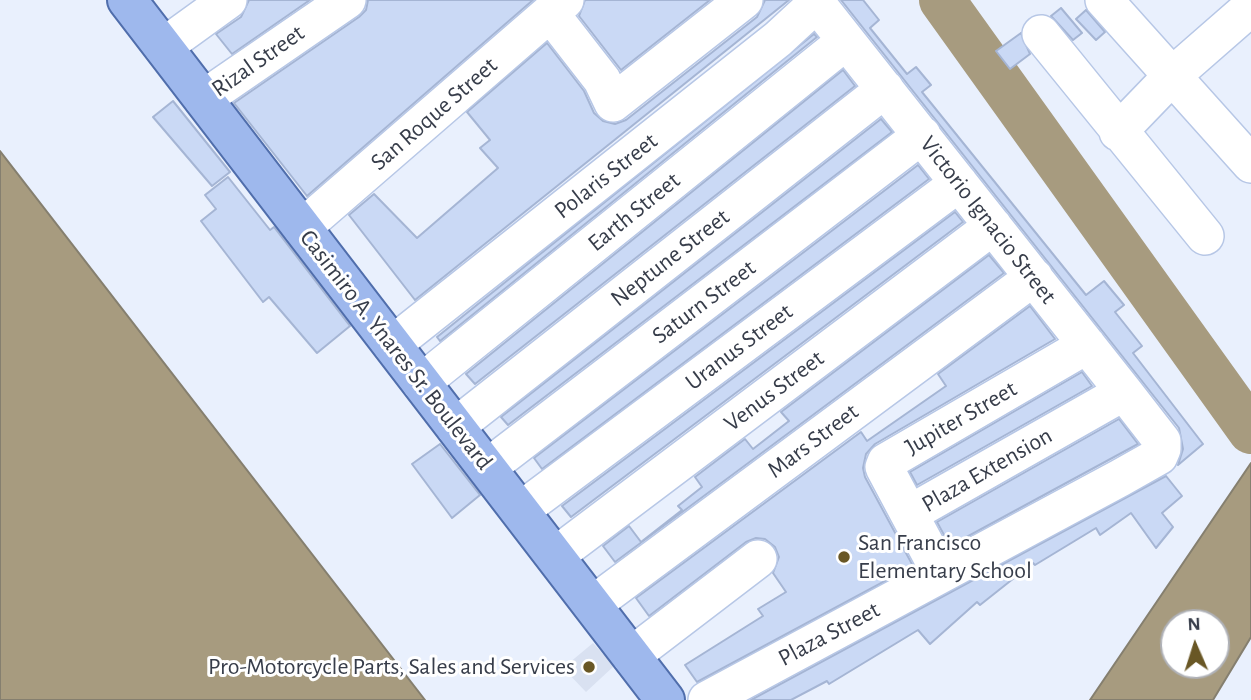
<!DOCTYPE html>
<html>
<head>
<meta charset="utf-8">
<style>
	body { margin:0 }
	#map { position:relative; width:1251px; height:700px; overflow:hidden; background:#e9f0fd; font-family:"Alegreya Sans",sans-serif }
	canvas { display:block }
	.north { position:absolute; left:1160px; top:609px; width:70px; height:70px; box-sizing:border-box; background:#fff; border:2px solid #afb1b7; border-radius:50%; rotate:357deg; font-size:19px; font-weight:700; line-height:28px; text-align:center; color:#373d4a }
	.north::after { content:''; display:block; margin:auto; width:24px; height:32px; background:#695725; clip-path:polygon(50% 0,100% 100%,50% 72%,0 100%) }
</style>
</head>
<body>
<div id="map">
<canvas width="1251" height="700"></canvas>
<div class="north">N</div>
</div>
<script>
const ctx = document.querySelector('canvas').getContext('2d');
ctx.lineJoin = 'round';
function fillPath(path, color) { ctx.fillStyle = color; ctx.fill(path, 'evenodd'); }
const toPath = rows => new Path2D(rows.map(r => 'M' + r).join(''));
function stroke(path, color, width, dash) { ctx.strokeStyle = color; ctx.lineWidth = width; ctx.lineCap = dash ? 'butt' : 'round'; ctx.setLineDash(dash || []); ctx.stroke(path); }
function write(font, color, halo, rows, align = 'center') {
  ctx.font = font + ' "Alegreya Sans",sans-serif'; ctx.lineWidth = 6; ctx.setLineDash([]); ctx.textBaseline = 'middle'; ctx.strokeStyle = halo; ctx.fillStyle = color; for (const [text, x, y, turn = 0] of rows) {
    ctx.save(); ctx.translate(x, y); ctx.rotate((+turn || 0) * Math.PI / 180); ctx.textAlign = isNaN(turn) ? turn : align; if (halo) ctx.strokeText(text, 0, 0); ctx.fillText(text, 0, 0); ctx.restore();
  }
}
fillPath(toPath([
	[593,643,614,666,586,692,563,668]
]), '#d9e1f1');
const water = toPath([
	[0,151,425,700,0,700,0,151],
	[1251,463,1251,637,1213,700,1090,700,1251,463],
	[1174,623,1216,623,1216,665,1174,665,1174,623]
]);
fillPath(water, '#a79b7f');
stroke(water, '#857f6f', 2);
stroke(toPath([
	[942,0,1251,431]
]), '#a79b7f', 46);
const building = toPath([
	[249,0,310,0,232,54,216,34,241,17,249,0],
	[368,0,533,0,307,196,234,103,359,17,366,10,368,0],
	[585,0,710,0,621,70,579,16,585,0],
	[765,0,789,0,415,300,349,215,374,194,417,238,498,168,480,148,490,140,467,112,547,43,584,91,594,113,603,121,615,124,626,120,757,17,765,0],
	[841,0,863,0,879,20,870,28,907,74,916,67,931,85,922,92,1086,295,1104,281,1124,305,1115,312,1142,346,1133,353,1203,444,1178,465,1183,449,1179,428,841,0],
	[1061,8,1082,33,1073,40,1051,16,1061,8],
	[1086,10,1105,32,1096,40,1076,19,1086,10],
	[1021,33,1030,54,1010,69,996,51,1021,33],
	[814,34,817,37,440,341,437,337,814,34],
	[843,70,855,86,475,384,466,374,843,70],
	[173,101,230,172,212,186,153,117,173,101],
	[881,119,892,132,508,425,501,417,881,119],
	[918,165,929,179,542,469,534,458,918,165],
	[228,177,270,230,274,227,350,326,317,353,269,297,263,302,201,221,216,209,205,195,228,177],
	[955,212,963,222,571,517,562,506,955,212],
	[989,255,1004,273,615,562,603,546,629,526,641,542,682,510,678,506,702,487,695,477,745,439,753,449,789,421,781,412,989,255],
	[1030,306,1055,339,875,444,866,454,863,468,865,477,913,566,697,682,685,665,763,616,758,609,786,592,773,573,779,557,775,547,765,539,756,538,746,542,649,616,636,598,861,432,867,441,946,386,938,374,1030,306],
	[1082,372,1092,386,917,485,910,472,1082,372],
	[1119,419,1138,444,950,546,937,522,1119,419],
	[440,444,480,495,452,518,412,464,440,444],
	[1166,476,1182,496,1162,513,1173,527,1156,548,1131,513,1100,535,1096,528,1035,565,1033,563,980,605,977,602,930,644,918,630,829,684,827,681,791,700,751,700,1166,476]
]);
fillPath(building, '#cad9f5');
stroke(building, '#a5b5d4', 2);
const minor = toPath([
	[1104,0,1251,164],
	[550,13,602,80,613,103,744,0],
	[1041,34,1205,236],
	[163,47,228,0],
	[203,99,347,0],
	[1118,132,1172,76,1251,7],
	[302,228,565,0],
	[392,345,778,39,817,3],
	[421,383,846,41],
	[455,427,885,89],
	[487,468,922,135],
	[520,511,959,183],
	[909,514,884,467,886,462,1087,345],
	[555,556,993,226],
	[941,574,909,514,1124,392],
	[592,605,1034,277],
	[631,656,758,559],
	[707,700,1120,478,1159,456,1162,449,1162,441,1124,392,814,0]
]);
const major = toPath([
	[127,0,665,700]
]);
stroke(minor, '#b7c7e6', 40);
stroke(major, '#506eac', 42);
stroke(minor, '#fff', 37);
stroke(major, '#9eb8ed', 38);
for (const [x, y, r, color] of [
	[844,557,7,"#695725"],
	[589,667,7,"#695725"]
]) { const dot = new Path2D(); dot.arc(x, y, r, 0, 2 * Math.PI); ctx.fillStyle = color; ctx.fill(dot); stroke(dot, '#fff', 2.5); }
write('24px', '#373d4a', '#fff', [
	["Rizal Street",258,61,-35],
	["San Roque Street",434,114,-41],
	["Polaris Street",606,176,-38],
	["Earth Street",634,212,-39],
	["Victorio Ignacio Street",988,220,52],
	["Neptune Street",670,258,-38],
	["Saturn Street",704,302,-37],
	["Uranus Street",739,347,-37],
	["Casimiro A. Ynares Sr. Boulevard",396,350,52],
	["Venus Street",774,391,-37],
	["Jupiter Street",961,418,-30],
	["Mars Street",813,441,-37],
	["Plaza Extension",987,470,-30],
	["Plaza Street",829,634,-28]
]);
write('24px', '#373d4a', '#fff', [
	["San Francisco",858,543],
	["Elementary School",858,571],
	["Pro-Motorcycle Parts, Sales and Services",575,667,"right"]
], 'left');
</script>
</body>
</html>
